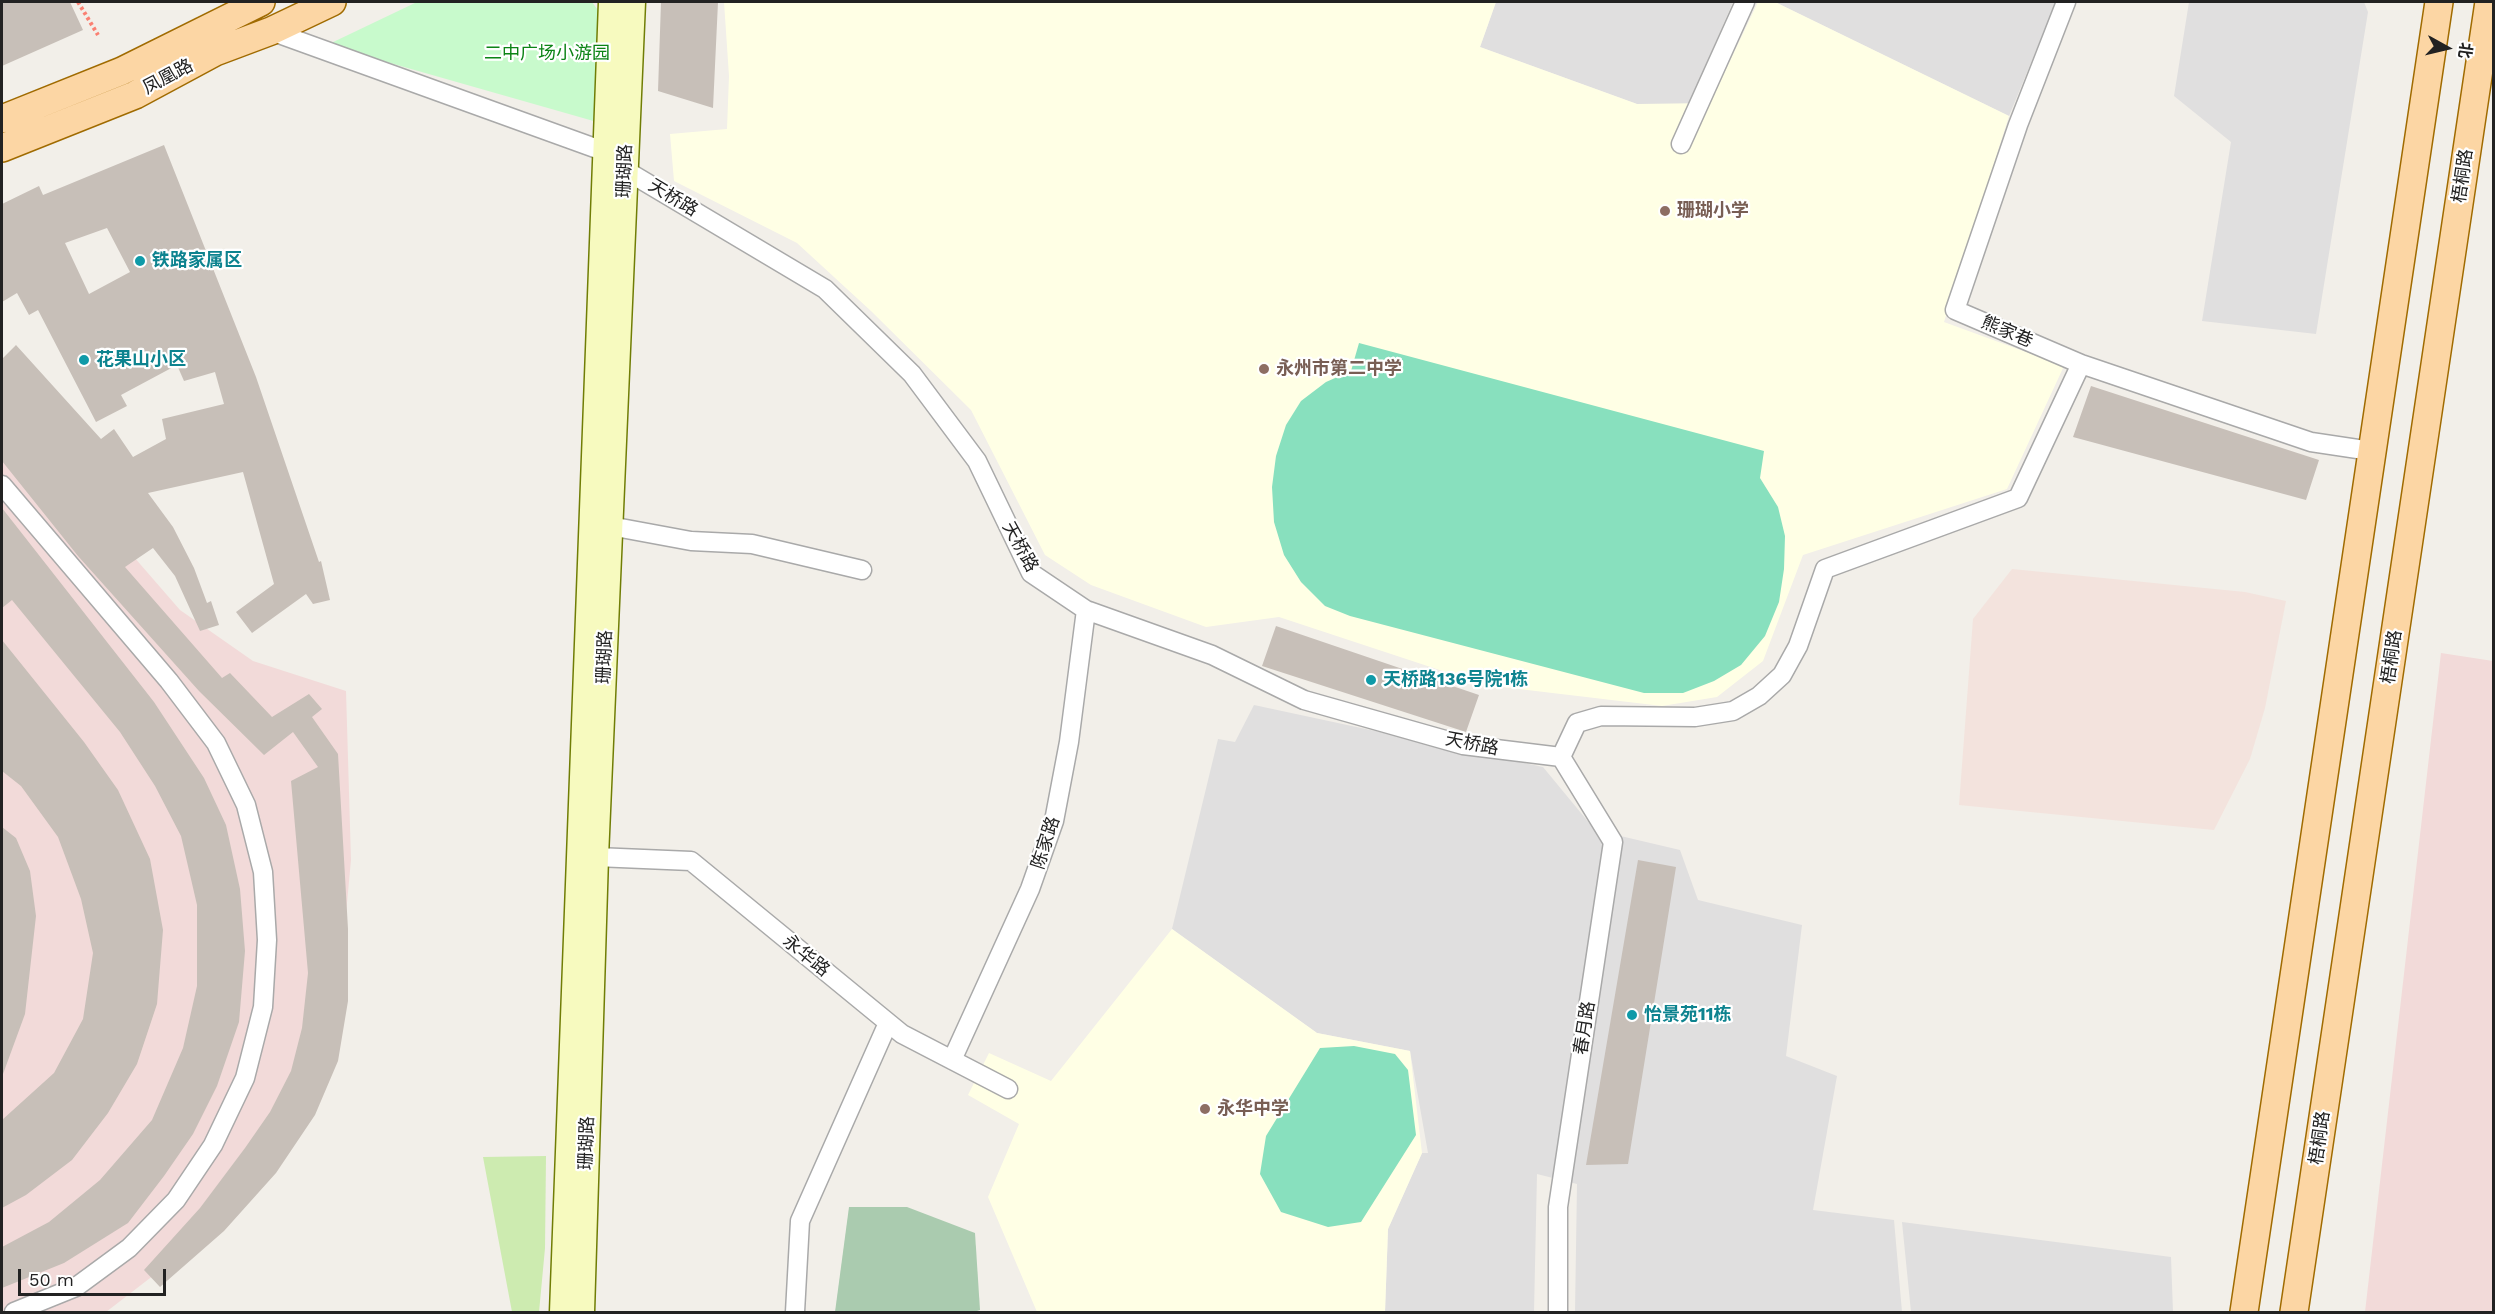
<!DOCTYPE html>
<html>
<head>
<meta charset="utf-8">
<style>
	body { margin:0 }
	#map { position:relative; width:2495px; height:1314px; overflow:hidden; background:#f2efe9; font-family:"Work Sans","Noto Sans SC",sans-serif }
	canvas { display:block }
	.frame { position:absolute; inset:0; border:3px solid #222; pointer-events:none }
	.north { position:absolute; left:2417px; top:18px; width:60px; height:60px; -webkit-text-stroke:4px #fff; paint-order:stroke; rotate:98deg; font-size:16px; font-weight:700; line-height:24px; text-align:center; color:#222 }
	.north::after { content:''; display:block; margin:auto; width:21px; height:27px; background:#222; clip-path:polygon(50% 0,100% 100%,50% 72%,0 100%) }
	.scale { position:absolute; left:18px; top:1269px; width:148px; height:27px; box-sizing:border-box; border:3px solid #222; border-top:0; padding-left:8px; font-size:18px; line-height:21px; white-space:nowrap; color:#222; -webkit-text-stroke:4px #fff; paint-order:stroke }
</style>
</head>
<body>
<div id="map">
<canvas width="2495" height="1314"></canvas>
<div class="frame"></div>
<div class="north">北</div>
<div class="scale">50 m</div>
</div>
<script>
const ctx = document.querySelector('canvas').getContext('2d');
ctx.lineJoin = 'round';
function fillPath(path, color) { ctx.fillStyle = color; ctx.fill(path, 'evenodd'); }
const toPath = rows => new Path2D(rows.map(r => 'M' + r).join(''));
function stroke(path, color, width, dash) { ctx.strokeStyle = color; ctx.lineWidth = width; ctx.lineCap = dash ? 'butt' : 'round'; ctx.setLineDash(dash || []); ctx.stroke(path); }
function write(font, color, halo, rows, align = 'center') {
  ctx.font = font + ' "Work Sans","Noto Sans SC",sans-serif'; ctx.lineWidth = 4.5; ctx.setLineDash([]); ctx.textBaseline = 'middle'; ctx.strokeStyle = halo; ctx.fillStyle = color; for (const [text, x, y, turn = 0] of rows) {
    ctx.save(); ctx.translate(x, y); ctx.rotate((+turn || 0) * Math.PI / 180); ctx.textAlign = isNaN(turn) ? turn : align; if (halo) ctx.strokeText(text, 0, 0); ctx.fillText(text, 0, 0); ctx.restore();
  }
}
fillPath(toPath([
	[1496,2,1733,2,1689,104,1637,104,1480,47],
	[1775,2,2056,2,2009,116],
	[2189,2,2364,2,2368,12,2316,334,2202,321,2231,142,2174,96],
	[1254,705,1543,767,1595,830,1680,850,1698,900,1802,925,1786,1056,1837,1076,1813,1210,1894,1220,1902,1312,1575,1312,1577,1184,1537,1174,1534,1312,1385,1312,1388,1229,1422,1153,1428,1153,1410,1051,1317,1033,1172,929,1218,739,1235,742],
	[1902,1222,2171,1257,2173,1312,1911,1312]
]), '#e0dfdf');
fillPath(toPath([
	[2,405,180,610,253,661,346,691,351,860,332,1063,250,1201,106,1312,2,1312],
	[2441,653,2493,661,2493,1312,2365,1312]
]), '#f2dad9');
fillPath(toPath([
	[724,2,1496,2,1480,47,1637,104,1710,103,1758,2,1775,2,2009,116,1944,322,2064,366,2007,489,1803,555,1763,661,1717,697,1662,706,1485,685,1279,617,1206,627,1091,585,1045,555,971,410,871,311,797,243,674,181,670,134,727,129,729,76],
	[1172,929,1317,1033,1410,1051,1422,1153,1388,1229,1385,1312,1037,1312,988,1197,1019,1124,968,1095,989,1053,1051,1081]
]), '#ffffe5');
fillPath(toPath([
	[2012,569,2245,592,2286,601,2265,708,2250,759,2214,830,1959,805,1973,619]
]), '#f3e3dd');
fillPath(toPath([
	[546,1156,545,1248,539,1312,512,1312,483,1157]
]), '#cdebb0');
fillPath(toPath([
	[849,1207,907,1207,975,1233,980,1310,974,1312,835,1312]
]), '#aacbaf');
fillPath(toPath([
	[417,2,592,2,600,13,597,122,327,45]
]), '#c8facc');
fillPath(toPath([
	[1359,343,1764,451,1760,478,1778,507,1785,536,1784,569,1779,602,1765,636,1741,665,1714,681,1683,693,1644,693,1350,616,1325,606,1301,582,1284,555,1274,522,1272,487,1276,456,1286,425,1301,401,1326,382,1351,371],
	[1354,1046,1395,1054,1408,1070,1416,1135,1361,1222,1328,1227,1281,1212,1260,1174,1266,1136,1320,1048]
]), '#88e0be');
fillPath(toPath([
	[2,2,70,2,83,30,2,66],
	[661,2,718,2,713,108,658,91],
	[164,145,256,377,319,562,321,561,330,600,313,604,306,594,252,633,236,612,274,584,243,472,148,493,173,527,194,568,207,603,211,601,219,625,200,631,175,576,153,548,125,567,222,678,230,673,272,717,309,694,322,709,312,717,338,754,348,929,348,1001,338,1061,315,1115,276,1173,224,1231,160,1287,144,1270,200,1208,245,1148,270,1112,291,1071,302,1028,308,973,291,781,318,767,293,732,264,755,199,691,78,556,2,461,2,359,16,345,101,439,114,429,133,457,166,439,162,419,224,404,215,372,184,381,177,365,121,395,127,406,96,422,38,310,29,315,17,293,2,302,2,204,39,186,43,195],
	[107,228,130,272,89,294,65,243],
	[2091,386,2319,460,2306,500,2073,437],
	[2,508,154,702,204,778,226,825,240,889,245,951,239,1022,217,1086,193,1134,164,1176,128,1223,64,1263,2,1288,2,1247,49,1222,100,1180,152,1120,183,1048,197,986,197,905,181,836,155,786,120,732,12,600,2,608],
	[1276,626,1479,695,1466,732,1262,666],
	[2,640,84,742,118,790,150,859,163,930,157,1004,137,1064,108,1113,72,1160,26,1195,2,1208,2,1120,54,1073,83,1019,93,953,81,899,58,837,21,786,2,771],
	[2,827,16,838,30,871,36,916,25,1014,3,1074],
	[1638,860,1676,867,1628,1164,1586,1165]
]), '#c7bfb8');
const minor = toPath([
	[2066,2,2018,125,1955,310,2081,364,2311,442,2371,451],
	[271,31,606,152],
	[1681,144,1745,2],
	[625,170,825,289,912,374,977,461,1031,573,1086,610,1212,655,1304,700,1463,745,1561,757],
	[2,485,169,681,216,743,246,805,263,872,267,940,263,1007,245,1078,213,1145,176,1200,129,1248,76,1287,14,1312],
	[610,526,691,541,752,544,862,570],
	[1561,757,1577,723,1601,716,1695,717,1733,711,1759,696,1782,675,1798,646,1825,569,2018,498,2081,364],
	[596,857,691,861,902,1034,1008,1089],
	[952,1060,1030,889,1054,821,1069,742,1086,610],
	[795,1312,800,1221,888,1023],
	[1558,1312,1558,1207,1613,842,1561,757]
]);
const secondary = toPath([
	[562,1312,611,2],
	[582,1312,596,857,633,2]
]);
const primary = toPath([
	[2,119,122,71,261,2],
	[2,148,135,95,215,52,271,31,332,2],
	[2244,1312,2439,2],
	[2294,1312,2489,2]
]);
stroke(minor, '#a9a9a9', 21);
stroke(secondary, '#707d05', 27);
stroke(primary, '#a06b00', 30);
stroke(toPath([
	[78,2,98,35]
]), '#fa8072', 4, [3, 3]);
stroke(minor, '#fff', 18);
stroke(secondary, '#f7fabf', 24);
stroke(primary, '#fcd6a4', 27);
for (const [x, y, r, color] of [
	[1665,211,6,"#8d6e63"],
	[140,261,6,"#0f9aa8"],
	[84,360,6,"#0f9aa8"],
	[1264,369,6,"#8d6e63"],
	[1371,680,6,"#0f9aa8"],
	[1632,1015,6,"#0f9aa8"],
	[1205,1109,6,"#8d6e63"]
]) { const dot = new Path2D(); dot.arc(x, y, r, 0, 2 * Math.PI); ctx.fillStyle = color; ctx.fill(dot); stroke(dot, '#fff', 2); }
write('18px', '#0c8416', '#fff', [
	["二中广场小游园",547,54]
]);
write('18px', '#222', '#fff', [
	["凤凰路",168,77,-28],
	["珊瑚路",625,171,-88],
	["梧桐路",2463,176,-82],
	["天桥路",673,198,31],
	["熊家巷",2007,332,23],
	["天桥路",1020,547,61],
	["珊瑚路",605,657,-88],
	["梧桐路",2392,657,-82],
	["天桥路",1472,744,11],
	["陈家路",1046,843,-72],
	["永华路",806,956,39],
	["春月路",1585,1028,-81],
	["梧桐路",2320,1138,-82],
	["珊瑚路",587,1143,-88]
]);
write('bold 18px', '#785e54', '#fff', [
	["珊瑚小学",1677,211],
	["永州市第二中学",1276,369],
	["永华中学",1217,1109]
], 'left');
write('bold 18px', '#0d838f', '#fff', [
	["铁路家属区",152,261],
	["花果山小区",96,360],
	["天桥路136号院1栋",1383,680],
	["怡景苑11栋",1644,1015]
], 'left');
</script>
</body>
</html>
